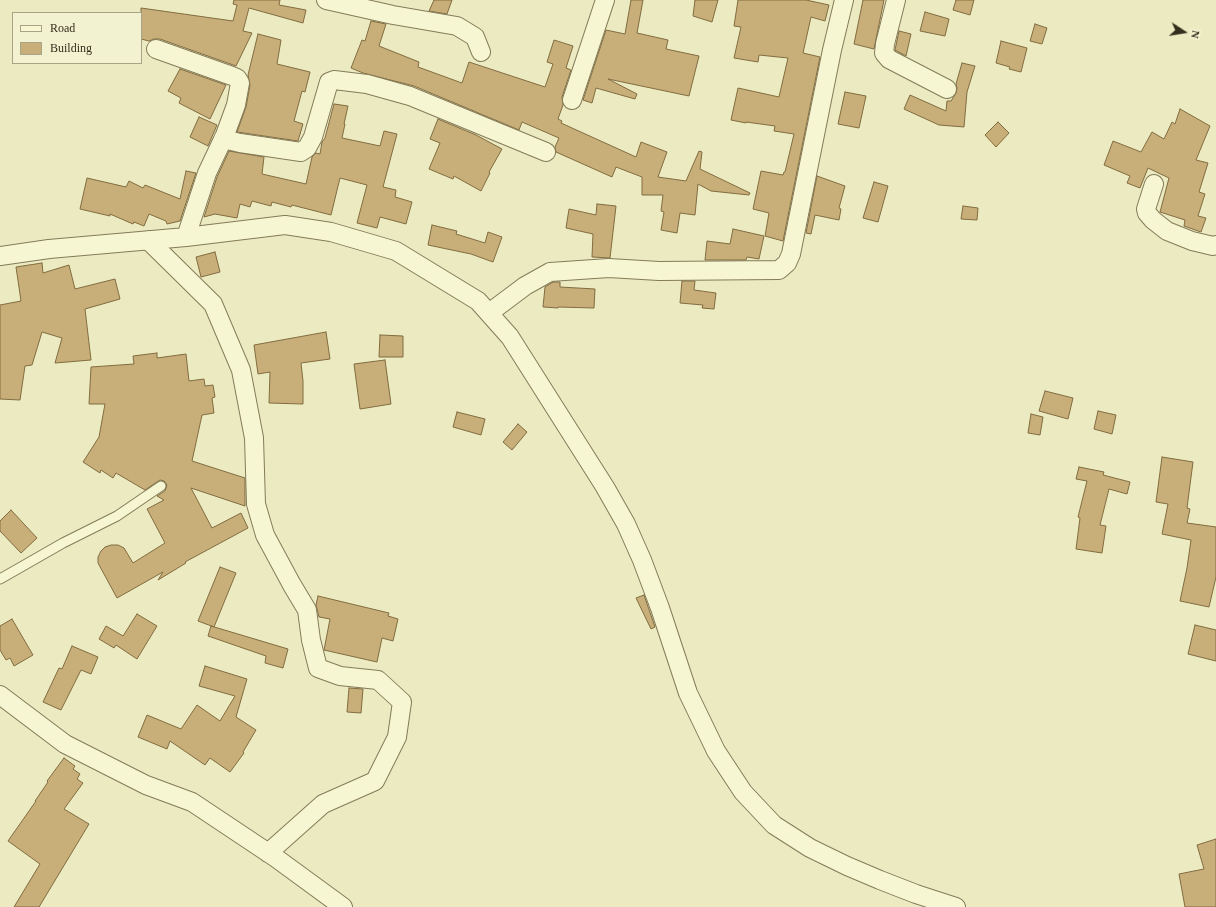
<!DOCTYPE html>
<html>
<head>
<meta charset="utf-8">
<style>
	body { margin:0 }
	#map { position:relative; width:1216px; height:907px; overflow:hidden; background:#ebeac1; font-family:"Times New Roman",serif }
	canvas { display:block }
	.legend { position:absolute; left:12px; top:12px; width:130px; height:52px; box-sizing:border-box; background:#f3f2d0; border:1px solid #a7a488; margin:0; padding:5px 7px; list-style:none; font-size:12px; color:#342e1d }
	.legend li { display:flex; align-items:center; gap:8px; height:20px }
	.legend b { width:20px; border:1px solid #a7a488 }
	.north { position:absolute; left:1164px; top:12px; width:40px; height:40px; -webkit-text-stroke:3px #f3f2d0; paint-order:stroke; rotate:102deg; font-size:11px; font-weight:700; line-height:16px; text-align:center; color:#342e1d }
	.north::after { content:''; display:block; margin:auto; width:14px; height:18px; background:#342e1d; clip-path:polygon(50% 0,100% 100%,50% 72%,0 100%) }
</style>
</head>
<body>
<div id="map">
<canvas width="1216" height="907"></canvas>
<ul class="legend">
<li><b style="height:5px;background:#f7f6d3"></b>Road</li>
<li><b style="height:11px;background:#c8ae78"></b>Building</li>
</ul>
<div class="north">N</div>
</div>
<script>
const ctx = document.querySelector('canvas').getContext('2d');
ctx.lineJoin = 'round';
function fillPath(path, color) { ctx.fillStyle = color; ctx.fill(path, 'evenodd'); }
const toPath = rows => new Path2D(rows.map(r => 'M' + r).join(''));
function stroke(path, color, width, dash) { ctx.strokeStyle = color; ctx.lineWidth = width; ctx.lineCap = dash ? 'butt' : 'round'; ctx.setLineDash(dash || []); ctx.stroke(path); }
const building = toPath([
	[234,0,280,0,279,5,306,10,303,23,249,8,243,31,252,33,236,66,160,39,154,39,149,41,141,39,141,8,233,21,237,5,233,4,234,0],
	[434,0,452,0,447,14,429,11,434,0],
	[631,0,643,0,637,33,668,40,666,49,699,56,689,96,608,79,637,94,635,99,596,88,592,103,583,100,606,30,625,34,631,0],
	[695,0,718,0,712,22,693,16,695,0],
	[738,0,806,0,829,5,825,21,811,17,803,53,820,57,783,241,765,236,769,213,753,209,761,171,783,175,784,172,785,172,794,134,774,131,775,126,746,122,746,123,731,120,738,88,779,97,788,58,759,55,758,62,734,58,741,27,734,26,738,0],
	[863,0,884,0,874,49,854,44,863,0],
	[956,0,974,0,970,15,953,10,956,0],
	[925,12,949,19,945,36,920,31,925,12],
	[371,21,386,24,379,46,419,62,418,67,462,83,469,62,545,87,553,64,547,62,554,40,573,46,566,68,571,70,562,97,563,105,558,119,562,121,561,123,636,157,641,142,667,152,658,177,686,181,699,151,702,152,700,169,750,193,749,195,711,191,698,184,695,215,680,213,677,233,661,230,664,212,661,211,663,195,642,195,642,177,616,167,612,177,556,152,555,147,559,138,522,122,519,130,414,86,363,73,351,68,362,40,365,41,371,21],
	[1035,24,1047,28,1042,44,1030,41,1035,24],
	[899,31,911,34,906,56,895,50,899,31],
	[258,34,281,40,277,64,310,72,305,92,302,91,294,121,303,124,298,141,237,132,246,107,250,85,248,75,258,34],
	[1001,41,1027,48,1021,72,1009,69,1010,67,996,63,1001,41],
	[962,63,975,66,967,92,964,127,939,125,904,109,910,95,946,111,947,101,951,101,956,93,957,88,956,84,962,63],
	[180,69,226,85,210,119,179,103,181,98,168,91,180,69],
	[845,92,866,96,859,128,838,124,845,92],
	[334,104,348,106,344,124,345,124,342,138,380,146,384,131,397,134,383,187,396,190,395,197,412,202,406,224,380,217,377,228,357,223,367,185,340,178,331,215,292,205,291,207,272,202,271,206,252,201,250,207,240,204,237,218,215,214,204,217,217,177,229,151,264,157,262,174,306,184,312,157,316,153,320,154,322,142,325,138,334,104],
	[1180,109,1210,126,1196,160,1208,163,1199,192,1205,194,1198,216,1206,218,1201,232,1184,226,1185,220,1160,212,1169,178,1148,168,1140,188,1127,183,1130,176,1104,165,1113,141,1141,152,1152,132,1164,139,1172,122,1175,124,1180,109],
	[199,117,217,125,208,146,190,137,199,117],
	[438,119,476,135,502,149,489,172,490,173,481,191,454,176,453,179,429,169,440,143,430,139,438,119],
	[998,122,1009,133,996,147,985,135,998,122],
	[186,171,196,173,180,221,167,224,166,221,149,214,144,226,134,222,133,224,110,214,110,216,80,209,87,178,126,187,129,181,143,188,145,185,180,199,186,171],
	[817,176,845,186,839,208,841,209,839,220,815,215,811,234,806,233,817,176],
	[874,182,888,186,878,222,863,218,874,182],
	[597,204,616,206,610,258,592,257,593,234,566,228,569,209,596,215,597,204],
	[963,206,978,208,977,220,961,219,963,206],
	[432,225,457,231,456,234,485,243,488,232,502,237,493,262,471,254,428,245,432,225],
	[733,229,764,236,759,259,747,257,746,260,705,260,707,241,730,244,733,229],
	[215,252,220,272,201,277,196,257,215,252],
	[42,263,43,273,69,265,75,289,115,279,120,299,85,309,91,360,55,363,62,338,42,332,32,365,25,366,20,400,0,399,0,305,21,301,16,267,42,263],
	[682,281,695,281,694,290,716,293,714,309,702,308,703,305,680,303,682,281],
	[553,282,560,282,560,287,595,289,594,308,558,307,558,308,543,307,545,287,553,282],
	[326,332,330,359,301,363,303,381,303,404,269,403,270,372,258,374,254,345,326,332],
	[380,335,403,336,403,357,379,357,380,335],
	[157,353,157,358,186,354,189,381,204,379,205,386,213,385,215,397,212,398,214,413,202,415,192,461,245,478,245,506,191,488,212,528,241,513,248,528,185,562,186,563,158,580,163,572,117,598,98,563,98,557,101,551,105,547,111,545,118,545,124,548,133,563,165,543,147,509,164,500,157,496,165,491,167,485,164,481,160,480,145,490,116,473,113,478,101,470,100,473,83,462,99,437,105,404,89,404,91,367,134,364,133,356,157,353],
	[385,360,391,404,360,409,354,364,385,360],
	[1045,391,1073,398,1068,419,1039,411,1045,391],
	[1098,411,1116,415,1112,434,1094,429,1098,411],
	[457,412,485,419,481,435,453,427,457,412],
	[1031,414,1043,417,1040,435,1028,433,1031,414],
	[518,424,527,432,512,450,503,442,518,424],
	[1162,457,1193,462,1187,508,1190,509,1187,523,1216,527,1216,577,1209,607,1180,601,1187,568,1191,540,1162,534,1168,504,1156,502,1162,457],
	[1079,467,1104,472,1103,475,1130,482,1127,494,1109,489,1100,525,1106,526,1102,553,1076,549,1080,518,1078,517,1087,481,1076,479,1079,467],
	[11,510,37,538,21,553,0,531,0,521,11,510],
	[220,567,236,573,214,627,198,621,220,567],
	[644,595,655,627,651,629,636,598,644,595],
	[318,596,389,613,388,616,398,619,393,641,382,638,377,662,324,650,330,619,319,617,316,605,318,596],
	[137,614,157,626,137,659,116,645,114,648,99,639,106,626,123,636,137,614],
	[12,619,33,655,14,666,10,658,6,660,0,650,0,626,12,619],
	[1195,625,1216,630,1216,661,1188,654,1195,625],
	[211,626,288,649,283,668,265,663,266,656,208,636,211,626],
	[72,646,98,657,91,674,81,670,61,710,43,702,59,668,62,669,72,646],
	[205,666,247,679,236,717,256,730,243,752,244,753,230,772,210,758,205,765,170,741,167,749,138,737,147,715,181,729,197,705,220,721,235,696,199,686,205,666],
	[349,688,363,689,361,713,347,712,349,688],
	[64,758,75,766,73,769,80,774,77,779,83,783,64,809,89,824,39,907,14,907,40,864,8,841,36,801,35,801,48,782,47,781,64,758],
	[1216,839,1216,907,1185,907,1179,874,1204,869,1197,845,1216,839]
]);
fillPath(building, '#c8ae78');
stroke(building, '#816c40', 1);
const lane = toPath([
	[0,579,63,543,117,516,161,486]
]);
const street = toPath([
	[326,0,393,15,457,26,475,37,481,52],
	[896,0,885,44,884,53,889,59,947,89],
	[156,49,232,76,237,78,240,83,236,105,225,135,207,173,186,237],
	[572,100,605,0],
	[223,139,240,143,301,152,307,148,313,137,329,82,334,80,367,84,410,96,546,152],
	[1154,184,1146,209,1147,213,1153,220,1167,231,1192,241,1213,246,1216,245],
	[148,240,213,304,241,370,254,438,256,504,265,535,292,585,307,610,311,640,318,668,340,676,378,680,402,702,397,737,375,781,323,804,268,853],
	[0,256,49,249,186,237,285,225,331,232,396,251,478,301,510,337,605,487,626,524,642,560,660,608,688,693,716,751,743,792,774,825,810,848,847,866,880,880,916,894,956,907],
	[489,313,525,286,550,272,609,268,659,271,779,270,787,263,791,254,832,50,844,0],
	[0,695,65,744,146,785,192,802,276,858,343,907]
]);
stroke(lane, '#847b59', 11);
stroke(street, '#847b59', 20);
stroke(lane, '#f7f6d3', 9);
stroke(street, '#f7f6d3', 18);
</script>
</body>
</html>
